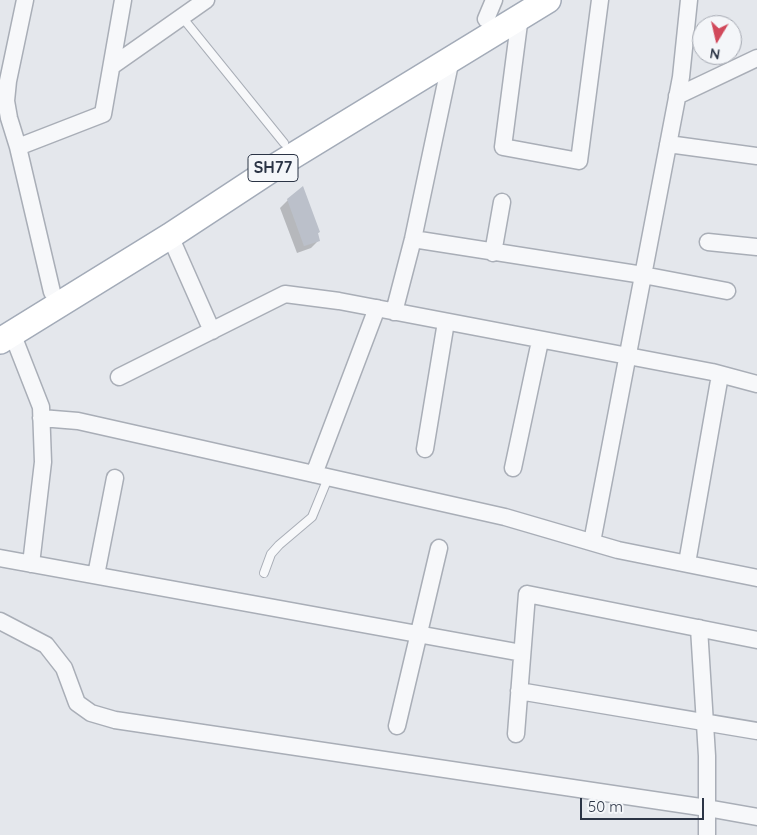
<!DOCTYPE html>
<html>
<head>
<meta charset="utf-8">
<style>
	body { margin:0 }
	#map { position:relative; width:757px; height:835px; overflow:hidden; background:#e4e7ec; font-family:Quicksand,sans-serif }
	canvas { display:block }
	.north { position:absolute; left:692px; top:15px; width:50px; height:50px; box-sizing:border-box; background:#f4f6f9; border:1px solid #a4a8b1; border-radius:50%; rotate:189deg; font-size:14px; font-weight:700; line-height:20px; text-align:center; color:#2b3445 }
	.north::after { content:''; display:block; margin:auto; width:18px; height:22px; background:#d1495b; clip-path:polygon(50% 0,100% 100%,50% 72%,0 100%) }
	.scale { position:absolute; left:580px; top:798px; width:124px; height:22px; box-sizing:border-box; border:2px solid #2b3445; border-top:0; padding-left:6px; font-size:15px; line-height:18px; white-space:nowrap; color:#2b3445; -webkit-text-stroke:4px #f4f6f9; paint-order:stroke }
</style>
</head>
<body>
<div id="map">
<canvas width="757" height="835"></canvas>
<div class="north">N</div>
<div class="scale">50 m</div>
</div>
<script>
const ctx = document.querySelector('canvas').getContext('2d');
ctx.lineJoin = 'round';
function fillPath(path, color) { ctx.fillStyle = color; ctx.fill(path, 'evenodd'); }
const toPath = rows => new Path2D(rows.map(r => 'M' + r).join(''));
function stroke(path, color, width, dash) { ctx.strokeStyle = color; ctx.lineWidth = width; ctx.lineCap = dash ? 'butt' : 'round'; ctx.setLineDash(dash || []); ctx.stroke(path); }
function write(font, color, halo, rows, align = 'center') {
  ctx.font = font + ' Quicksand,sans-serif'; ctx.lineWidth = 4; ctx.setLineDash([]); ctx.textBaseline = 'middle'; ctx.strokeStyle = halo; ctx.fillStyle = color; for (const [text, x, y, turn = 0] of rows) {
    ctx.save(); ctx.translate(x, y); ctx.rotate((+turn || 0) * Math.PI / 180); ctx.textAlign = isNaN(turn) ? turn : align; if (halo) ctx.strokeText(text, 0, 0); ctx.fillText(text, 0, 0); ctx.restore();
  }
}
fillPath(toPath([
	[288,200,319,232,317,234,319,240,311,248,297,253,280,208]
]), '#0003');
fillPath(toPath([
	[303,186,320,232,318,233,320,241,304,246,287,199]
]), '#bbc0ca');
const lane = toPath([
	[182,17,284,143],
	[264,573,271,554,279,545,312,517,328,478]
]);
const street = toPath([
	[520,16,503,147,579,161,600,0],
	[486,19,494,0],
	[112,66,206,0],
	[677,96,757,58],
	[668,144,757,156],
	[18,147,9,118,6,101,8,81,25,0],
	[170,236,212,331],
	[413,239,643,275,727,291],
	[708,242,757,247],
	[493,253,502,202],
	[52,292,18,147,103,114,123,0],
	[394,312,413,239,451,59],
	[12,333,41,407,43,462,31,564],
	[119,377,285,294,339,301,712,372,757,384],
	[41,418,78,421,505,517,618,550,757,578],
	[425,449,446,322],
	[513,468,540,341],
	[314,474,377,308],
	[592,542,681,77,689,0],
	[0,558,522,653],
	[687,563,720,375],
	[96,575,115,478],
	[0,621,46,645,64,668,77,703,91,713,115,720,707,808,757,817],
	[699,628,707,756,707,835],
	[519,691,757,731],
	[397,726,439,548],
	[516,734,527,594,757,640]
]);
const primary = toPath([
	[0,341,170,236,278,165,548,0]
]);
stroke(lane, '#a9aeb7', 10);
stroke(street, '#a9aeb7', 19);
stroke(primary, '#a3abb8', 28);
stroke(lane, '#f7f8fa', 8);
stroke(street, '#f7f8fa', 16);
stroke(primary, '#fff', 25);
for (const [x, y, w] of [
	[273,168,50]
]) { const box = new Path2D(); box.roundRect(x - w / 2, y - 13.5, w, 27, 4); ctx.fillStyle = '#f4f6f9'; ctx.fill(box); stroke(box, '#2b3445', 1); }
write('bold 16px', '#2b3445', null, [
	["SH77",273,168]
]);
</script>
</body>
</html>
